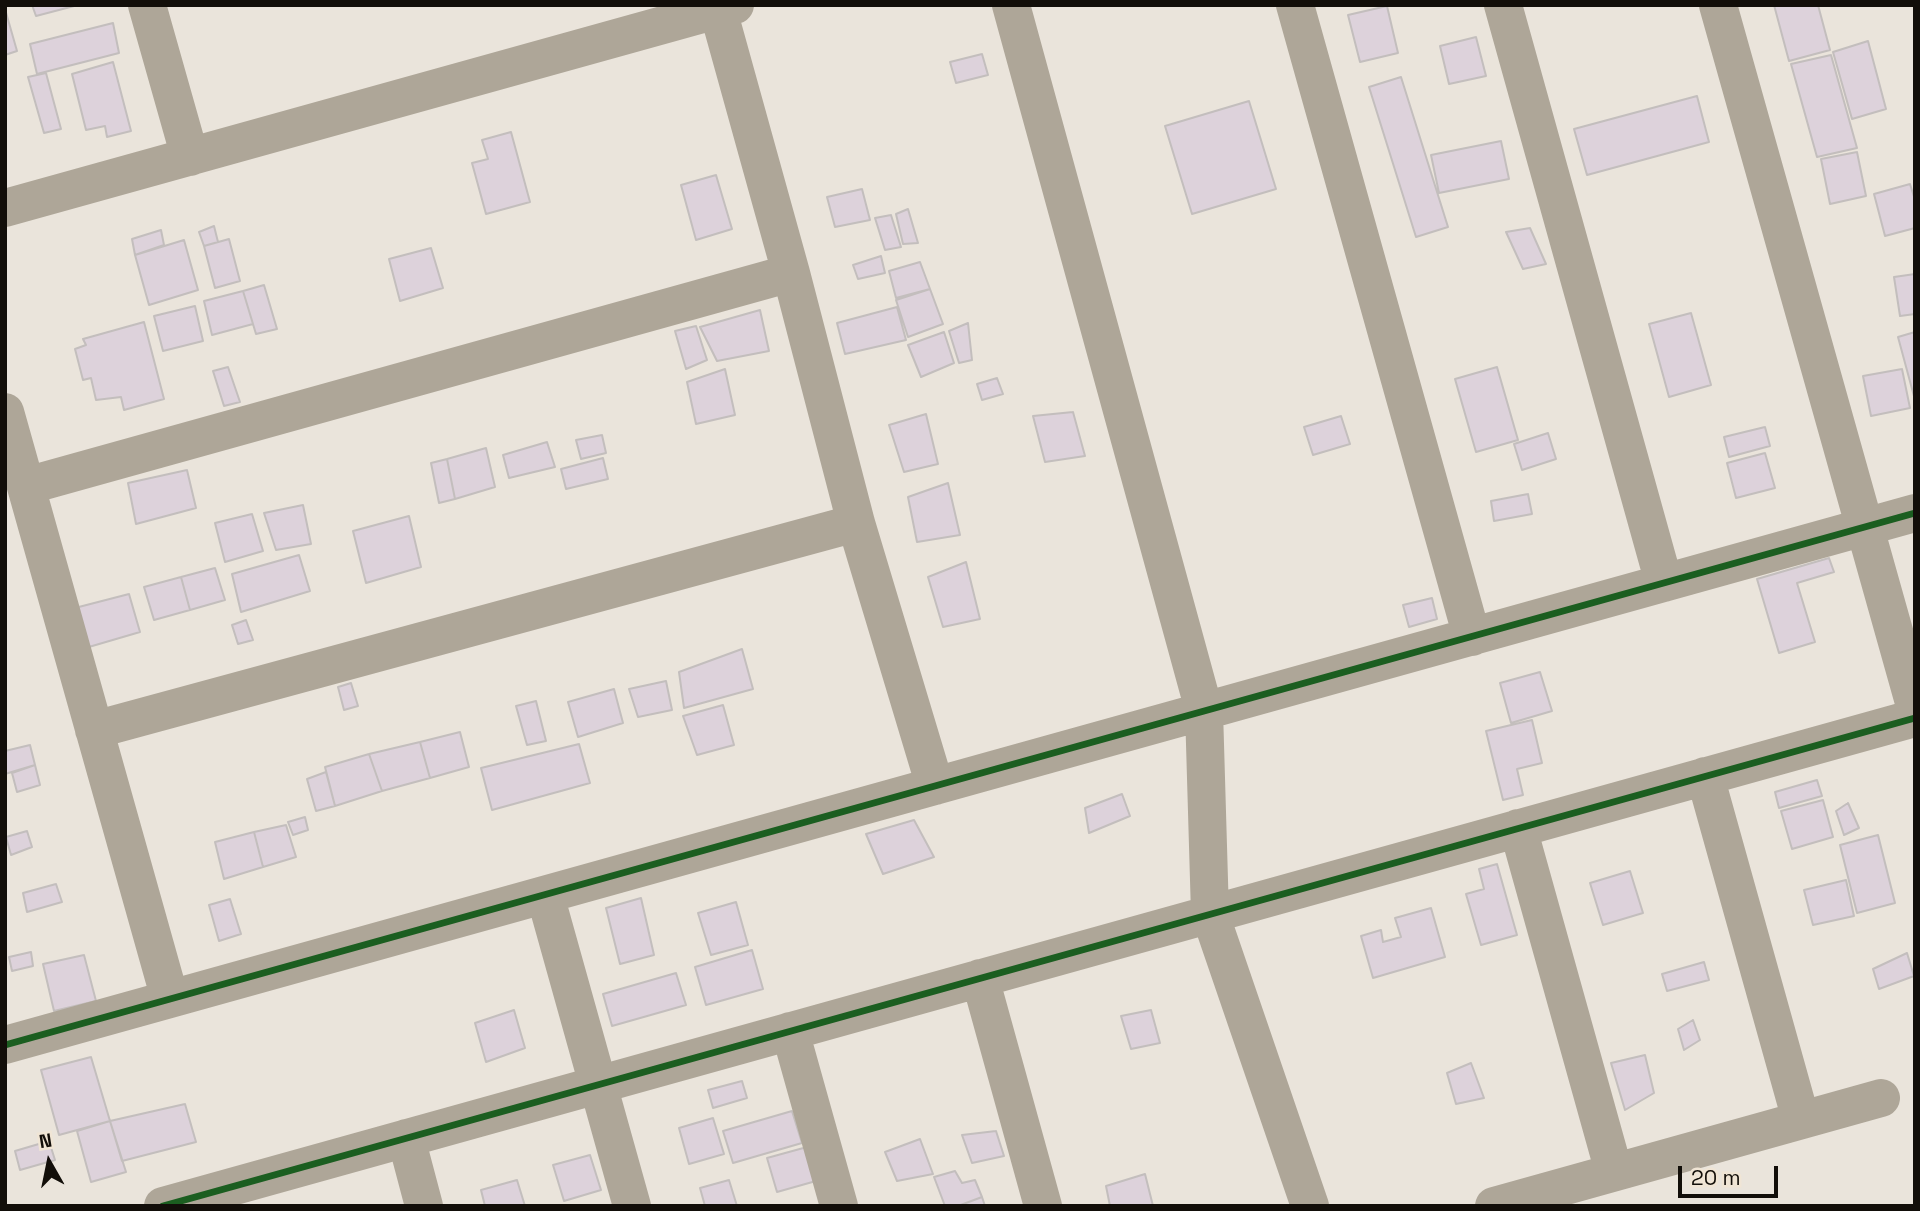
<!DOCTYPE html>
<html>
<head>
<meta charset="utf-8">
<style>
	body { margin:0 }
	#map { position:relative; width:1920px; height:1211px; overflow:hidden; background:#eae4db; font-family:"Space Grotesk",sans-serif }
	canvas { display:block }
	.frame { position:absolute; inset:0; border:7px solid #120e09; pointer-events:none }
	.north { position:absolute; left:14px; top:1127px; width:70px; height:70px; -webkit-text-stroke:5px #f0e5d5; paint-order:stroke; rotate:351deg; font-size:19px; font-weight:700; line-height:28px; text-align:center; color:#120e09 }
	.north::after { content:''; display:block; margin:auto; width:24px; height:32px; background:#120e09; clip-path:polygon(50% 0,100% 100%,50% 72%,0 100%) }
	.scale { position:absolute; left:1678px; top:1166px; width:100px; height:32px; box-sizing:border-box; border:4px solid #120e09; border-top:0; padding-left:9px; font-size:21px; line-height:24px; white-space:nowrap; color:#120e09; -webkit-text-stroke:5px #f0e5d5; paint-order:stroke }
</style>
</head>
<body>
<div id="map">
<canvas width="1920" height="1211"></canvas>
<div class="frame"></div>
<div class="north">N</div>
<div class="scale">20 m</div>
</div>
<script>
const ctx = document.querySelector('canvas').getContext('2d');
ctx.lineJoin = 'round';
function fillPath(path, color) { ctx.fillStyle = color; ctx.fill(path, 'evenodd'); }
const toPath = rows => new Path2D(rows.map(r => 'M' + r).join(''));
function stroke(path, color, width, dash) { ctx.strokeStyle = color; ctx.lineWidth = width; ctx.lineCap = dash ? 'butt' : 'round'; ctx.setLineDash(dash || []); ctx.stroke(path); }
const building = toPath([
	[32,5,78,5,36,16,32,5],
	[1774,5,1818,5,1830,50,1789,61,1774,5],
	[1387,6,1398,53,1360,62,1348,15,1387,6],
	[5,9,17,51,5,55,5,9],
	[113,23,119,53,37,74,30,44,113,23],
	[1476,37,1486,76,1449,84,1440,46,1476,37],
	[1868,41,1886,109,1852,119,1833,52,1868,41],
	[982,54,988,75,956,83,950,62,982,54],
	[1831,55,1857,148,1817,157,1791,64,1831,55],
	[113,62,131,131,107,137,105,126,86,130,72,74,113,62],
	[46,73,61,129,44,133,28,77,46,73],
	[1401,77,1448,227,1416,237,1369,87,1401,77],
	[1697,96,1709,142,1587,175,1574,129,1697,96],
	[1249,101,1276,189,1192,214,1165,126,1249,101],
	[511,132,530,202,486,214,472,163,488,159,482,140,511,132],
	[1501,141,1509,179,1439,193,1431,155,1501,141],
	[1857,152,1866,196,1830,204,1821,159,1857,152],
	[716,175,732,229,696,240,681,185,716,175],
	[1910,184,1915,200,1915,228,1885,236,1874,194,1910,184],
	[862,189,870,220,835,227,827,197,862,189],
	[908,209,918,243,903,244,896,214,908,209],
	[891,215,901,247,885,250,875,218,891,215],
	[214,226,218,242,204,246,199,232,214,226],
	[1530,228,1546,264,1523,269,1506,232,1530,228],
	[161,230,164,245,135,255,132,239,161,230],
	[229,239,240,281,215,288,204,246,229,239],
	[184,240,198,290,149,305,135,255,184,240],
	[431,248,443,288,400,301,389,259,431,248],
	[881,256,885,273,858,279,853,265,881,256],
	[920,262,930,289,896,298,889,271,920,262],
	[1915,274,1915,314,1900,316,1894,277,1915,274],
	[264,285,277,329,256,334,243,291,264,285],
	[930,289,943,324,908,337,896,300,930,289],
	[243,291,253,324,212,335,204,301,243,291],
	[195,306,203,341,163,351,154,316,195,306],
	[897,307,906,340,845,354,837,323,897,307],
	[760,310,769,351,717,361,700,327,760,310],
	[1691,313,1711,385,1669,397,1649,324,1691,313],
	[144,322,164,399,124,410,121,397,96,400,91,378,83,380,75,349,86,345,83,339,144,322],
	[968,323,972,360,959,363,949,331,968,323],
	[696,326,707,360,686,369,675,331,696,326],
	[944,332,954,363,921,377,908,345,944,332],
	[1915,332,1915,400,1898,337,1915,332],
	[228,367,240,402,224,406,213,371,228,367],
	[1497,367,1518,440,1476,452,1455,379,1497,367],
	[725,369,735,415,696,424,687,382,725,369],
	[1902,369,1910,408,1871,416,1863,376,1902,369],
	[997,378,1003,394,982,400,977,384,997,378],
	[1073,412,1085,456,1045,462,1033,416,1073,412],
	[926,414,938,464,904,472,889,425,926,414],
	[1341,416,1350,444,1313,455,1304,427,1341,416],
	[1765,427,1770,446,1729,457,1724,437,1765,427],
	[1548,433,1556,459,1522,470,1514,444,1548,433],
	[602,435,606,453,581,459,576,440,602,435],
	[547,442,555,467,509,478,503,455,547,442],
	[486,448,495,487,455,499,447,459,486,448],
	[1765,453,1775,488,1736,498,1727,463,1765,453],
	[603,458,608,479,566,489,561,469,603,458],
	[447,459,455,499,439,503,431,463,447,459],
	[187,470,196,508,136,524,128,483,187,470],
	[948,483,960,535,917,542,908,497,948,483],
	[1528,494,1532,514,1494,521,1491,501,1528,494],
	[303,505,311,544,276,550,264,513,303,505],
	[252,514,263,551,225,562,215,523,252,514],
	[409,516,421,567,366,583,353,531,409,516],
	[299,555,310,591,241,612,232,574,299,555],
	[1829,558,1834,572,1797,583,1815,642,1779,653,1757,579,1829,558],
	[966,562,980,619,943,627,928,577,966,562],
	[215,568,225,600,190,610,181,577,215,568],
	[181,577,190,610,154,620,144,587,181,577],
	[129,594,140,632,82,649,71,609,129,594],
	[1432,598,1437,619,1409,627,1403,605,1432,598],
	[246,620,253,640,238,644,232,625,246,620],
	[742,649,753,689,684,708,679,672,742,649],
	[1540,672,1552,711,1511,723,1500,683,1540,672],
	[666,681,672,710,638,717,629,689,666,681],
	[351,683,358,706,344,710,338,687,351,683],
	[614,689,623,723,578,737,568,702,614,689],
	[536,701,546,741,527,745,516,706,536,701],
	[723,705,734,745,697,755,683,716,723,705],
	[1532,720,1542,763,1517,769,1523,795,1503,800,1486,731,1532,720],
	[460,732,469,767,430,778,420,742,460,732],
	[420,742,430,778,382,791,369,754,420,742],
	[579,744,590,783,492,810,481,768,579,744],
	[30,745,35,765,5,774,5,751,30,745],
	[369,754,382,791,335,806,325,767,369,754],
	[35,765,40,785,17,792,12,773,35,765],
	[326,772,335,806,316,811,307,779,326,772],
	[1817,780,1822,796,1779,808,1775,792,1817,780],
	[1122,794,1130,816,1089,833,1085,808,1122,794],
	[1823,800,1833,837,1792,849,1781,811,1823,800],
	[1848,803,1859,828,1844,835,1836,811,1848,803],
	[305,817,308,830,293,835,288,822,305,817],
	[914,820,934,857,883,874,866,834,914,820],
	[286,825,296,857,263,867,254,832,286,825],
	[27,831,32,847,11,855,6,837,27,831],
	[254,832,263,867,224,879,215,842,254,832],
	[1878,835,1895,903,1857,913,1840,845,1878,835],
	[1497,864,1517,935,1481,945,1466,894,1484,889,1479,869,1497,864],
	[1630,871,1643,913,1603,925,1590,883,1630,871],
	[1846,880,1854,916,1813,925,1804,890,1846,880],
	[56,884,62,902,27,912,23,893,56,884],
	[641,898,654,955,620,964,606,908,641,898],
	[230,899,241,934,219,941,209,905,230,899],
	[736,902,748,945,711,955,698,913,736,902],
	[1431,908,1445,957,1373,978,1361,936,1381,930,1383,942,1401,937,1395,918,1431,908],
	[752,950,763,989,706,1005,695,967,752,950],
	[31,952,33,966,12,971,9,957,31,952],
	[1907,953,1914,976,1879,989,1873,969,1907,953],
	[84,955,96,1001,54,1011,43,964,84,955],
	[1704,962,1709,980,1667,991,1662,974,1704,962],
	[676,973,686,1005,612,1026,603,994,676,973],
	[514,1010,525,1048,486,1062,475,1023,514,1010],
	[1151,1010,1160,1043,1131,1049,1121,1016,1151,1010],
	[1693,1020,1700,1040,1684,1050,1678,1029,1693,1020],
	[1645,1055,1654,1093,1625,1110,1611,1063,1645,1055],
	[91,1057,110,1121,59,1135,41,1070,91,1057],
	[1471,1063,1484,1098,1456,1104,1447,1073,1471,1063],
	[742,1081,747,1098,713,1108,708,1090,742,1081],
	[185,1104,196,1142,122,1161,110,1121,185,1104],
	[792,1111,802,1143,733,1163,723,1131,792,1111],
	[713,1118,724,1154,689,1164,679,1128,713,1118],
	[110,1121,126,1172,91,1182,77,1131,110,1121],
	[996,1131,1004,1156,972,1163,962,1135,996,1131],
	[920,1139,933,1174,897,1181,885,1152,920,1139],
	[49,1141,55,1160,20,1170,15,1151,49,1141],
	[807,1147,816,1181,777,1192,767,1158,807,1147],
	[590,1155,601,1190,564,1201,553,1165,590,1155],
	[955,1171,962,1183,975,1180,982,1197,958,1206,945,1206,934,1177,955,1171],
	[1145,1174,1153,1206,1110,1206,1106,1186,1145,1174],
	[517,1180,525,1206,485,1206,481,1190,517,1180],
	[729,1180,737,1206,705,1206,700,1188,729,1180],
	[982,1197,985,1206,958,1206,982,1197]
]);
fillPath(building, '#ddd2db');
stroke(building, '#c3bebd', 2);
stroke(toPath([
	[147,5,190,157],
	[1011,5,1204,710,1210,914,1310,1206],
	[1295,5,1472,637],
	[1503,5,1664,583],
	[1718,5,1915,706],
	[718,10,791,273,856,523,935,786],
	[5,208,735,5],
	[5,412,170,999],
	[26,486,791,273],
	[94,730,856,523],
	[1705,776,1801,1120],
	[1518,828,1614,1172],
	[545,895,632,1206],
	[980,978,1043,1206],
	[790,1031,839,1206],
	[5,1045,1915,513],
	[406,1138,424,1206],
	[163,1206,1915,718],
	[1494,1206,1881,1098]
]), '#aea698', 38);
stroke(toPath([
	[5,1045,1915,513],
	[163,1206,1915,718]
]), '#1b5e20', 7);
</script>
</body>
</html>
